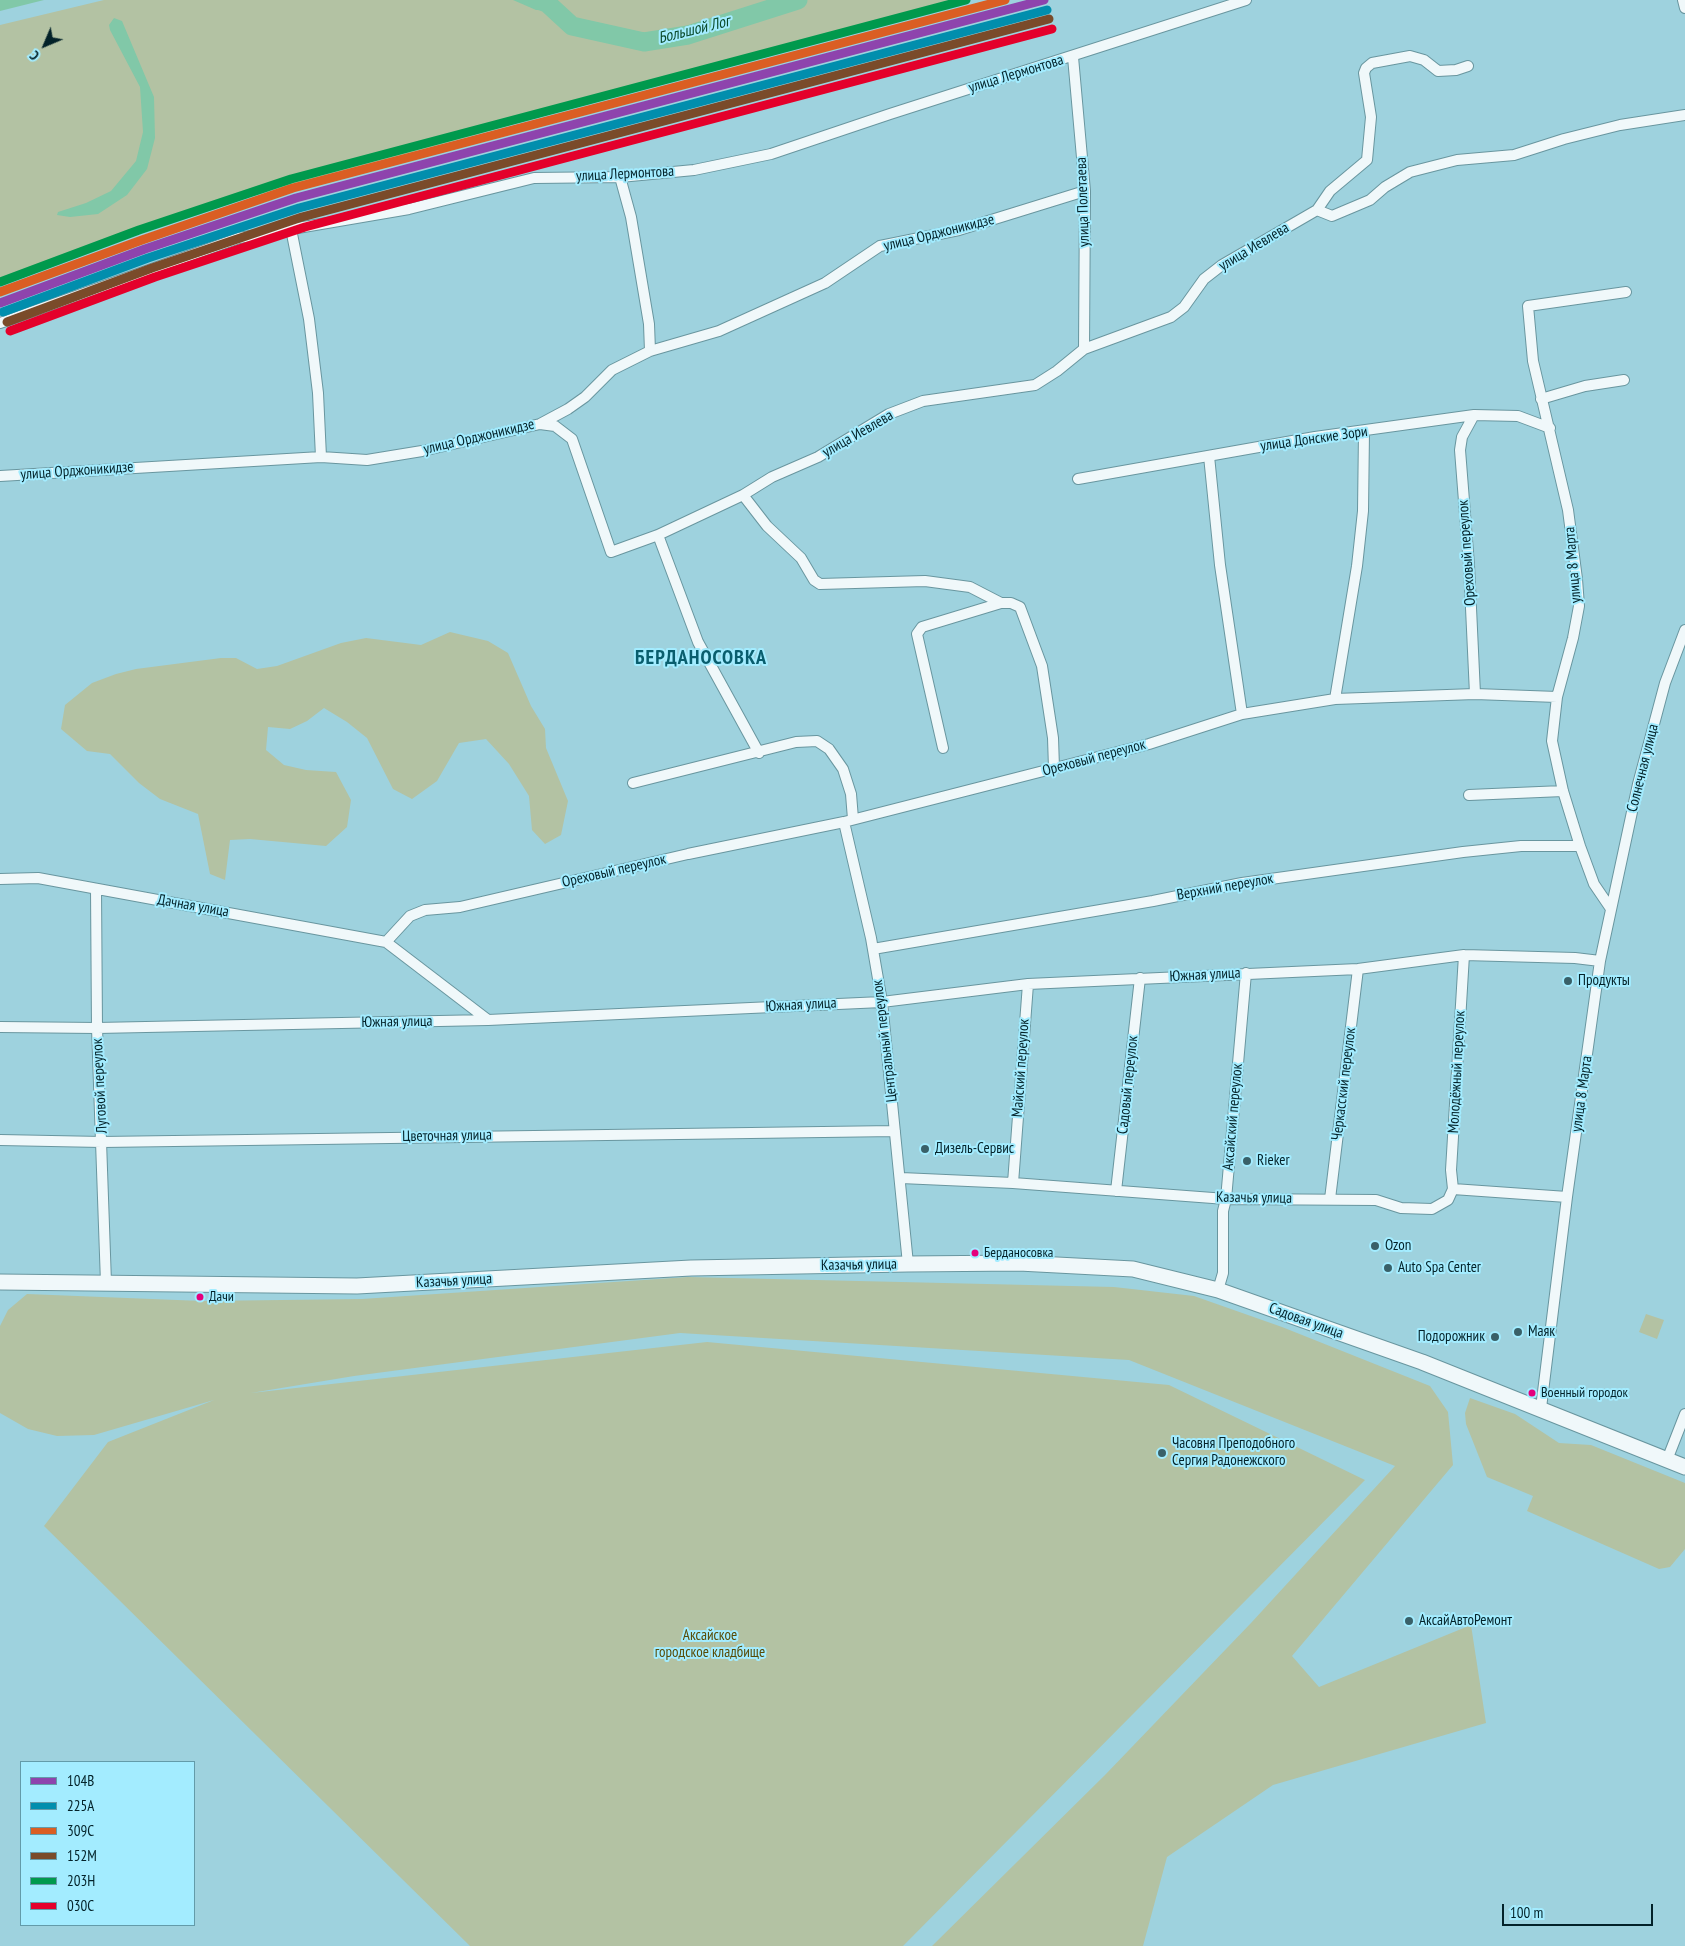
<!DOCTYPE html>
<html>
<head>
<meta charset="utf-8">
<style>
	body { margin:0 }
	#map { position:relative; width:1685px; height:1946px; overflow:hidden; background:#9ed2de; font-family:"PT Sans Narrow",sans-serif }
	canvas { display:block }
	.legend { position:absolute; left:20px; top:1761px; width:175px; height:165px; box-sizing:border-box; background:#a3ecff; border:1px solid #639ba9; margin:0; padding:6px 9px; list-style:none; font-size:15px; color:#032229 }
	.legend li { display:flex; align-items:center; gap:10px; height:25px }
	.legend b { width:25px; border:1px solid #639ba9 }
	.north { position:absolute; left:20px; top:20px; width:50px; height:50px; -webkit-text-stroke:4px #a3ecff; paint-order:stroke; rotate:225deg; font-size:14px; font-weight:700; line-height:20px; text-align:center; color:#032229 }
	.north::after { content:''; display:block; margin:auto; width:18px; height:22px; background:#032229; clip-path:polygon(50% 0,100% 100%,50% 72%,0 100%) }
	.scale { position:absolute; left:1502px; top:1904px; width:151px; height:22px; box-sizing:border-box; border:2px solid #032229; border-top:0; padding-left:6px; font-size:15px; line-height:18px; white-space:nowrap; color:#032229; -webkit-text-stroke:4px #a3ecff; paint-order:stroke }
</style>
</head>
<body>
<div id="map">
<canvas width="1685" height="1946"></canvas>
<ul class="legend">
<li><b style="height:6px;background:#8e44ad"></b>104В</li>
<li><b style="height:6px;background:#018ead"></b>225А</li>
<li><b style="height:6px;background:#da5e23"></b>309С</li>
<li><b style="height:6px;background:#7a4b2a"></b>152М</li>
<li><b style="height:6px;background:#00994d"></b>203Н</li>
<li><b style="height:6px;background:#e4002b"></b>030C</li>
</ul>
<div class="north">С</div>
<div class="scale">100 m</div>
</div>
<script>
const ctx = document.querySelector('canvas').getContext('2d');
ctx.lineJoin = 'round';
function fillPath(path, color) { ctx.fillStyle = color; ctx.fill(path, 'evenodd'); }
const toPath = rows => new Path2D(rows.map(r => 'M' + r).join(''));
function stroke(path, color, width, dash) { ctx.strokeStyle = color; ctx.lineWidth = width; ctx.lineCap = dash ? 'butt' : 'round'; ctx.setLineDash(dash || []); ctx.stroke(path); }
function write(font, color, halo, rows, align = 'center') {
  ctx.font = font + ' "PT Sans Narrow",sans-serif'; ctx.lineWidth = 4; ctx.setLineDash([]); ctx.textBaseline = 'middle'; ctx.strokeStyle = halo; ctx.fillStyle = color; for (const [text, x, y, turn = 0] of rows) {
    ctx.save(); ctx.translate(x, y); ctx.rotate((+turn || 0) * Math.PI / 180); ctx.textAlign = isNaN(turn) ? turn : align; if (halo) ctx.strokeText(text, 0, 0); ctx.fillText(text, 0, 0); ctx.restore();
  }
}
fillPath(toPath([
	[104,0,966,0,155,223,0,282,0,25],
	[450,632,488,641,508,653,531,706,545,729,546,748,568,801,561,835,545,844,532,830,529,796,509,764,486,739,459,743,437,781,412,799,393,789,367,738,347,722,324,708,307,721,290,729,268,727,266,750,284,765,306,770,336,772,351,800,347,827,326,846,250,839,230,840,225,880,210,874,198,814,160,799,139,783,110,754,87,751,61,729,65,705,92,683,116,674,136,669,221,658,236,658,257,669,277,666,341,643,366,638,421,645],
	[688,1277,1114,1287,1194,1296,1282,1327,1430,1386,1448,1412,1453,1465,1292,1656,1319,1687,1471,1625,1486,1723,1273,1785,1167,1857,1143,1946,932,1946,1105,1775,1251,1623,1395,1466,1129,1360,680,1333,354,1376,251,1393,707,1342,1169,1385,1365,1480,903,1946,470,1946,44,1526,108,1442,214,1400,94,1435,57,1436,28,1429,0,1413,0,1326,8,1310,27,1294,202,1301,362,1299],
	[1646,1314,1664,1320,1657,1339,1639,1332],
	[1470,1398,1515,1414,1559,1443,1591,1445,1685,1483,1685,1549,1670,1567,1659,1569,1527,1511,1533,1496,1487,1477,1466,1424,1465,1413]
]), '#b3c2a3');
fillPath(toPath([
	[0,0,44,0,0,11],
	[513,0,550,0,553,9,536,10],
	[114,18,122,21,154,97,155,138,147,169,127,195,98,214,70,217,57,215,58,212,86,203,111,191,136,161,143,132,140,87,110,30,109,25]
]), '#81c8a8');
stroke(toPath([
	[538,0,547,3,572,26,644,42,688,35,798,0]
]), '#81c8a8', 19);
const street = toPath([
	[1683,0,1685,8],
	[1073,57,1085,191,1084,349],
	[620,177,631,217,649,324,650,351],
	[1317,210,1330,191,1367,160,1371,117,1364,73,1366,68,1372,63,1410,56,1424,60,1438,71,1456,70,1468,66],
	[291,229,309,319,318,393,321,457],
	[0,323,239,238,409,209,534,178,620,177,694,170,771,154,890,114,1246,0],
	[1541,399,1585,386,1624,380],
	[1474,415,1462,437,1460,450,1469,565,1475,694],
	[540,424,555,426,572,439,611,552,658,535,743,495,772,477,818,457,889,414,923,401,1035,385,1057,371,1084,349,1171,317,1184,307,1204,279,1222,265,1317,210,1332,216,1370,200,1385,187,1410,172,1457,160,1514,155,1564,139,1620,125,1685,115],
	[1209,456,1220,565,1242,714],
	[0,476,321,457,367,460,422,451,540,424,568,409,585,397,612,370,650,351,719,331,825,283,880,246,959,230,1085,191],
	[1078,479,1315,437,1474,415,1518,416,1550,428],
	[743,495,767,526,801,558,814,580,820,584,925,581,970,587,1001,603],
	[658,535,698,642,759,753],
	[1335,699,1357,566,1363,511,1364,432],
	[943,748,917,634,922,627,1001,603,1011,603,1020,607,1042,666,1053,738,1054,768],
	[633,783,796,742,817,741,829,749,843,769,851,794,853,819],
	[1469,795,1563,791],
	[844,822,871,938,882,1002,908,1264],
	[0,879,38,878,386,942,488,1020],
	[96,889,97,1028,106,1283],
	[1611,909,1594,884,1580,846,1563,791,1552,741,1557,697,1573,638,1579,606,1577,579,1568,510,1533,361,1528,306,1626,292],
	[386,942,410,916,425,910,460,907,688,854,844,822,1149,744,1242,714,1335,699,1475,694,1557,697],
	[873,949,1153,901,1242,883,1463,852,1521,846,1580,846],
	[0,1027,97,1028,488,1020,882,1002,1028,984,1358,969,1464,955,1575,958,1600,961],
	[0,1140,102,1142,895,1131],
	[901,1178,1013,1183,1226,1199,1376,1200,1401,1208,1432,1209,1448,1200,1453,1189,1567,1197],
	[1013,1183,1028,984],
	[1453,1189,1451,1170,1464,955],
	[1116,1191,1140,978],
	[1330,1199,1358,969],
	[1218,1290,1223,1273,1223,1211,1226,1199,1246,973],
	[1541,1408,1567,1197,1600,961,1638,784,1665,683,1685,630],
	[1667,1460,1685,1414]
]);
const secondary = toPath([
	[0,1282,357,1286,691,1268,908,1264,1019,1263,1133,1269,1218,1290,1422,1362,1685,1467]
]);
stroke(street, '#69969f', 12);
stroke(secondary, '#69969f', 17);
stroke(street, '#f0f8fa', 10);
stroke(secondary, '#f0f8fa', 15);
stroke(toPath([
	[0,303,145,249,296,198,1044,0]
]), '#8e44ad', 9);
stroke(toPath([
	[3,312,148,258,299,208,1047,10]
]), '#018ead', 9);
stroke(toPath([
	[0,292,142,240,293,188,1005,0]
]), '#da5e23', 9);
stroke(toPath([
	[7,322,152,268,302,217,1049,19]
]), '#7a4b2a', 9);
stroke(toPath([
	[0,282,139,230,291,179,966,0]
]), '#00994d', 9);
stroke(toPath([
	[10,331,155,277,305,227,1052,29]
]), '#e4002b', 9);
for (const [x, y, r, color] of [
	[1568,981,5,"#396068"],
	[925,1149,5,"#396068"],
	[1247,1161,5,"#396068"],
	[1375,1246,5,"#396068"],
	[975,1253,4.5,"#e5007d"],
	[1388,1268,5,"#396068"],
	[200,1297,4.5,"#e5007d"],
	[1518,1332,5,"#396068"],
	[1495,1337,5,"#396068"],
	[1532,1393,4.5,"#e5007d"],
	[1162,1453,5,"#396068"],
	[1409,1621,5,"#396068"]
]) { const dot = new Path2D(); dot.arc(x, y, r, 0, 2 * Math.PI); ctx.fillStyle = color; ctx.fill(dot); stroke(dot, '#a3ecff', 2); }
write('14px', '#032229', '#a3ecff', [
	["Берданосовка",984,1253],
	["Дачи",209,1297],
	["Военный городок",1541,1393]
], 'left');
write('15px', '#032229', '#a3ecff', [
	["улица Лермонтова",1016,74,-17],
	["улица Лермонтова",625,174,-3],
	["улица Полетаева",1083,202,-92],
	["улица Орджоникидзе",939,233,-14],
	["улица Иевлева",1254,247,-31],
	["улица Иевлева",858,434,-30],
	["улица Орджоникидзе",479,437,-13],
	["улица Донские Зори",1314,439,-8],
	["улица Орджоникидзе",77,471,-4],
	["Ореховый переулок",1467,553,-94],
	["улица 8 Марта",1573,565,-95],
	["Ореховый переулок",1094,758,-15],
	["Солнечная улица",1643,768,-76],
	["Ореховый переулок",614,871,-13],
	["Верхний переулок",1225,887,-10],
	["Дачная улица",193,906,10],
	["Южная улица",1205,975,-3],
	["Южная улица",801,1005,-3],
	["Южная улица",397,1022,-1],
	["Центральный переулок",885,1041,-97],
	["Майский переулок",1021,1068,-86],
	["Молодёжный переулок",1457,1072,-87],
	["Черкасский переулок",1344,1084,-83],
	["Садовый переулок",1128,1085,-84],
	["Луговой переулок",100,1086,-93],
	["улица 8 Марта",1582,1094,-82],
	["Аксайский переулок",1233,1117,-85],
	["Цветочная улица",447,1136,-1],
	["Казачья улица",1254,1198,1],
	["Казачья улица",859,1265,-1],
	["Казачья улица",454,1281,-3],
	["Садовая улица",1306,1321,20]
]);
write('15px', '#032229', '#a3ecff', [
	["Продукты",1578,981],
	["Дизель-Сервис",935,1149],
	["Rieker",1257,1161],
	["Ozon",1385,1246],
	["Auto Spa Center",1398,1268],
	["Маяк",1528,1332],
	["Подорожник",1485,1337,"right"],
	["Часовня Преподобного",1172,1444],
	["Сергия Радонежского",1172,1461],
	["АксайАвтоРемонт",1419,1621]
], 'left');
write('15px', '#594a05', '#a3ecff', [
	["Аксайское",710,1636],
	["городское кладбище",710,1653]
]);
write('italic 16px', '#094828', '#a3ecff', [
	["Большой Лог",694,30,-14]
]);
ctx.letterSpacing = '1px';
write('bold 20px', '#095e6e', '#a3ecff', [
	["БЕРДАНОСОВКА",701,658]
]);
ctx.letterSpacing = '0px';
</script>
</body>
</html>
